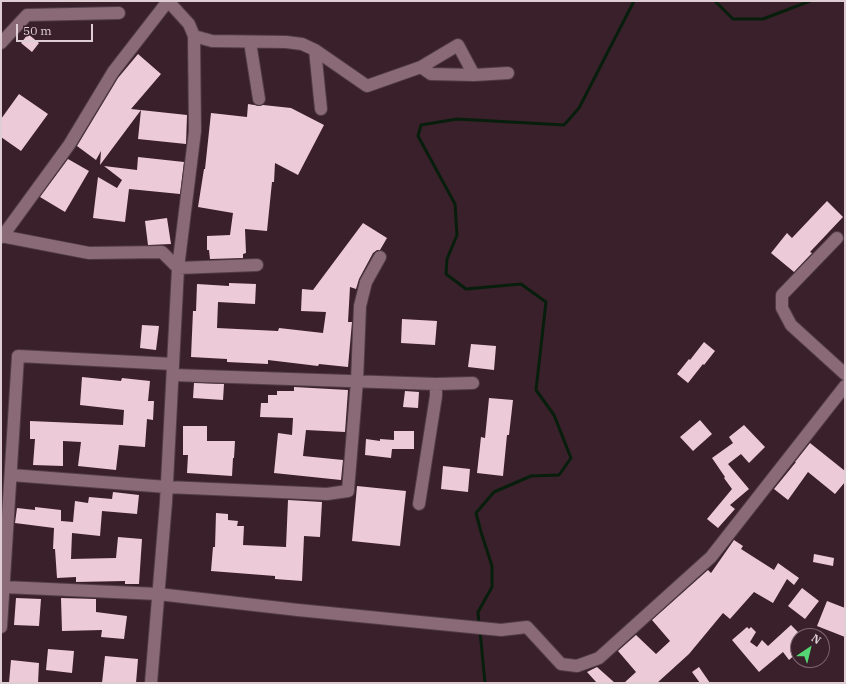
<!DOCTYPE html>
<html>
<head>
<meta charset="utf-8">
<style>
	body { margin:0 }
	#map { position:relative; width:846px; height:684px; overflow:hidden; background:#3a202b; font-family:"IBM Plex Serif",serif }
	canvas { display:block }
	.frame { position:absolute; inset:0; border:2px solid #decdd3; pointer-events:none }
	.north { position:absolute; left:790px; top:628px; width:40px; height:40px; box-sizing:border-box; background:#3a202b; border:1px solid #7c656e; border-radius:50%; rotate:35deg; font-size:11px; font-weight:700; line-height:16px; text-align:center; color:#decdd3 }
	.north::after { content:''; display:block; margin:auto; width:14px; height:18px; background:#54d672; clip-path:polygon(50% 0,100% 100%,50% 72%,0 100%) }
	.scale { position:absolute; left:16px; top:24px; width:77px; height:18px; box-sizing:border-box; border:2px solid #decdd3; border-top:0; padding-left:5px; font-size:12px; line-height:14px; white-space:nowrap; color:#decdd3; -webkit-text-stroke:3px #3a202b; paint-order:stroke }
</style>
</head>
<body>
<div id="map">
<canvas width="846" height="684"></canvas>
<div class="frame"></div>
<div class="north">N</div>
<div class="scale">50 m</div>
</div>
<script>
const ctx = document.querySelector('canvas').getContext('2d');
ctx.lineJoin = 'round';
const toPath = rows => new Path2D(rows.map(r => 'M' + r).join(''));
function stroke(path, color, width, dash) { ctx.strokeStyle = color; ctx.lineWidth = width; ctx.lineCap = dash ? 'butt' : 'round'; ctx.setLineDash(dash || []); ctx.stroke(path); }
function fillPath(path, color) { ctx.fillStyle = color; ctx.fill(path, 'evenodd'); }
stroke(toPath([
	[715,1,733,19,763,19,810,1],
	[479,625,478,612,492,587,492,566,481,532,476,513,494,492,531,476,559,475,571,458,554,415,536,390,546,302,521,284,466,289,446,274,447,259,457,235,455,204,418,136,421,125,457,119,564,125,579,108,634,1],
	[480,631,485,683]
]), '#071e0c', 3);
fillPath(toPath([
	[28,34,39,43,32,52,21,43],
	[138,54,161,74,131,109,187,115,186,144,138,139,141,110,100,165,101,151,96,160,77,146,118,78],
	[19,94,48,114,21,151,1,137,1,119],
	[248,104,260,106,263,105,291,108,324,125,298,175,275,163,274,182,272,182,267,231,245,229,246,253,243,254,243,258,210,259,209,250,207,250,207,236,230,235,233,213,198,207,204,169,205,169,211,113,247,117],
	[138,157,184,162,180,194,129,189,125,222,93,218,98,177,117,188,122,180,104,166,137,170],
	[68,159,89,171,65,212,40,197],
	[827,201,843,217,810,252,812,253,794,272,771,253,787,233,792,238],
	[167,218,171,244,148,245,145,221],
	[363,223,387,238,380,250,377,250,373,253,359,279,356,289,350,287,348,322,352,322,348,367,319,364,318,366,268,360,268,364,227,362,227,359,191,357,193,311,196,311,197,284,229,286,229,283,256,284,255,304,218,302,217,328,278,331,279,328,323,333,326,312,301,311,302,289,313,290],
	[402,319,437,321,435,345,401,343],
	[142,325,159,326,156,350,140,348],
	[704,342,715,351,704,365,703,364,688,383,677,374,689,359,690,360],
	[471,344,496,346,494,370,468,367],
	[82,377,121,381,122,378,150,381,148,401,154,401,153,420,147,419,145,447,119,445,116,470,78,466,81,442,63,441,63,466,33,465,35,439,30,439,30,421,123,425,124,410,80,405],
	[194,383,224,384,223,400,193,398],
	[294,387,348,390,345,432,306,430,303,456,343,460,341,480,274,473,278,433,292,435,293,418,260,417,261,403,268,403,268,395,277,395,277,391,294,391],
	[405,391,419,392,418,408,403,407],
	[489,398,513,400,509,435,507,435,503,476,477,473,481,437,485,438],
	[700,420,712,434,693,451,680,437],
	[744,425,765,447,749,463,741,454,728,464,749,489,730,505,735,509,718,528,707,519,732,489,724,478,725,477,712,458,733,443,729,437],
	[183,426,207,426,207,441,235,441,234,458,233,458,232,476,187,473,188,455,183,455],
	[394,431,414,431,414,449,392,449,391,458,365,455,366,439,380,441,380,439,394,440],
	[810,443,845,471,845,482,835,494,808,472,788,500,774,489,796,462,795,462],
	[443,466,470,469,468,492,441,489],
	[357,486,406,491,400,546,352,541],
	[113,492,139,495,137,514,102,511,100,536,72,533,71,559,116,558,118,537,142,539,139,584,125,584,125,581,76,582,76,577,57,578,55,549,53,549,54,528,15,523,17,508,35,510,35,507,61,510,61,521,73,522,75,501,88,503,89,497,112,499],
	[288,500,322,502,320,537,304,536,302,581,275,579,275,576,211,571,213,547,215,547,216,513,228,514,228,520,238,521,237,526,244,526,243,545,286,547],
	[734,540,743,546,741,549,774,570,778,563,799,578,794,585,787,579,773,603,754,592,730,619,723,613,689,654,657,683,624,683,636,672,618,651,636,635,656,654,670,641,652,620,708,570,711,573],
	[814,554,834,558,833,566,813,562],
	[802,588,819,601,805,619,788,606],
	[16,598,41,599,39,626,14,625],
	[61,598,96,599,96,612,127,616,124,639,101,637,102,630,62,631],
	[827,601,845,608,845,637,817,626],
	[791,625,798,632,798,652,789,660,783,652,759,672,732,640,747,627,749,629,751,627,756,632,750,642,757,647,762,640,768,646],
	[48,649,74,651,72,673,46,670],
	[105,656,138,659,136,683,102,683],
	[11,660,39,663,38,683,9,683],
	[597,667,615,683,597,683,587,672],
	[699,667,710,683,700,683,692,672]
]), '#edcad7');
const street = toPath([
	[194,36,212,41,286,42,302,44,315,50,367,86,421,67,458,45,474,75,508,73],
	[250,42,259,99],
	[1,43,27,15,119,13],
	[315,50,321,109],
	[421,67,431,74,474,75],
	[1,236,89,253,162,252,178,268,257,265],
	[2,237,69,145,113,72,168,1,189,24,194,36,195,131,178,268,166,502,151,683],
	[837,238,782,295,782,308,791,325,845,374],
	[173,375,436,384,473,383],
	[11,475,167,487,327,494,348,491,357,381,360,306,366,282,380,257],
	[419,504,436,396,436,384],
	[4,587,158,594,298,610,501,630,527,627,561,664,577,666,599,658,711,557,845,386],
	[1,627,18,356,173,364]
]);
stroke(street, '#513c46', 14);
stroke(street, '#896a76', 12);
</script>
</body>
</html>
